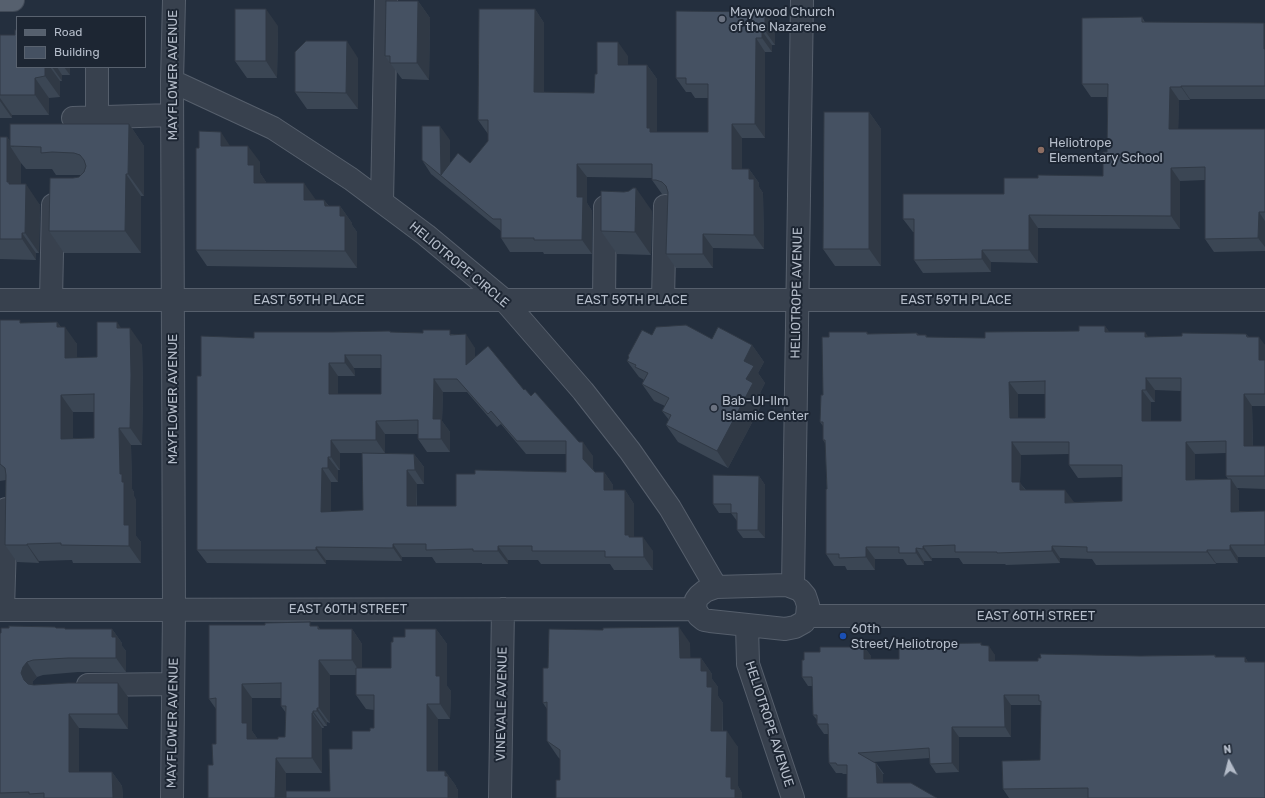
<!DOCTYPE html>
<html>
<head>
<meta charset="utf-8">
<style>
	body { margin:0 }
	#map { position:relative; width:1265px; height:798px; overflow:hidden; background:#242f3e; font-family:Rubik,sans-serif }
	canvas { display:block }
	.legend { position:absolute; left:16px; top:16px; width:130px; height:52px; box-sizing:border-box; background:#1d2633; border:1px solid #59626f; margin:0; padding:5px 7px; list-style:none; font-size:12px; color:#b4bcc9 }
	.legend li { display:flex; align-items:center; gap:8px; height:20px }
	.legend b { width:20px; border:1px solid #59626f }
	.north { position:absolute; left:1209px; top:742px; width:40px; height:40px; -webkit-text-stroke:3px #1d2633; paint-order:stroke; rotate:353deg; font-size:11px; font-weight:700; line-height:16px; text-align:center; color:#b4bcc9 }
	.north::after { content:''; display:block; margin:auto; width:14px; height:18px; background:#b4bcc9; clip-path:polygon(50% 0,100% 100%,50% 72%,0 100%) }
</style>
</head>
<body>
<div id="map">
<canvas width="1265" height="798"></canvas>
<ul class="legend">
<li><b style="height:5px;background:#56606e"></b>Road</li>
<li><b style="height:11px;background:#455162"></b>Building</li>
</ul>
<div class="north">N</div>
</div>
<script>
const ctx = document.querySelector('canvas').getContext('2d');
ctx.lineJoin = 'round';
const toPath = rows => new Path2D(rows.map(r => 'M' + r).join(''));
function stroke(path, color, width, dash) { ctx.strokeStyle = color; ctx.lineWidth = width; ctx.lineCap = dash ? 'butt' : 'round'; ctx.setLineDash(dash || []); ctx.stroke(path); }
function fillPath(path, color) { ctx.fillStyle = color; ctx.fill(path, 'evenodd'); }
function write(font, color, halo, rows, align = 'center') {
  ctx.font = font + ' Rubik,sans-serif'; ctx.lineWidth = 4; ctx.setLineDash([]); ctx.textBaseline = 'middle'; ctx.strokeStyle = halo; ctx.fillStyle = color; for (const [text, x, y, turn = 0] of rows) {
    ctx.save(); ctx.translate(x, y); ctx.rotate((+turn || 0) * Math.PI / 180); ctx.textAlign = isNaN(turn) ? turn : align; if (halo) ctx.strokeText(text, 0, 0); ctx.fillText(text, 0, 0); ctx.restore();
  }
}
const minor = toPath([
	[97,67,97,118],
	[172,81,273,128,351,179,426,235,504,300,583,391,630,451,670,508,716,587],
	[73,118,172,115],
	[382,202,386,0],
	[0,300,1265,300],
	[51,300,53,205],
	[604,300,605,207],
	[663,300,665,206],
	[787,585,800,590,805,596,808,605,807,616,804,622,795,627,785,629,710,621,704,620,699,616,695,609,696,600,699,596,705,591,716,587,787,585],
	[793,586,802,0],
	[0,610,695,609],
	[3,610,6,509],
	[807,616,1265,616],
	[747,625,748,664,793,798],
	[88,685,173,684],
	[172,798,174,610,172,81,174,0],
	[500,798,503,609]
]);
const major = toPath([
	[0,0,13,0]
]);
stroke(minor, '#565f6c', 24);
stroke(major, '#414a57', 24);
stroke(minor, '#38414e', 22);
stroke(major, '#56606e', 22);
fillPath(toPath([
	[418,1,430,18,429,80,402,79,385,56],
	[535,9,544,23,544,92,594,93,597,74,628,56,628,65,647,65,657,79,657,132,708,132,708,98,695,98,691,92,686,92,676,78,676,11,775,26,775,45,772,45,772,52,765,52,765,138,742,138,742,169,749,169,759,183,759,187,763,193,764,249,713,248,713,268,676,268,666,254,668,194,662,194,652,180,652,178,587,177,587,203,592,211,592,254,544,254,543,252,510,252,501,238,501,231,431,174,422,160,450,140,450,163,470,163,488,141,488,134,478,120],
	[1142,17,1145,22,1264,23,1265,25,1265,99,1190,99,1190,100,1179,100,1178,129,1265,129,1265,251,1214,252,1205,239,1205,180,1180,181,1180,229,1038,228,1038,263,991,262,991,272,923,273,914,260,914,232,913,232,903,219,1004,194,1038,178,1103,176,1107,152,1107,97,1091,97,1082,84],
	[278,26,277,78,247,78,235,61],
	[0,35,15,35,17,67,70,67,70,75,62,75,62,81,60,81,60,97,49,98,49,115,12,115,12,118,0,118],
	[358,58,358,109,307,109,295,92],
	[869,112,881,129,881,266,835,266,823,249],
	[129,124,144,146,144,196,141,196,141,253,64,253,49,231,73,178,79,177,81,175,56,175,52,169,26,169,21,163,21,184,40,205,39,253,36,253,36,260,0,259,0,137,7,137,10,141],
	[231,146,260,162,260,173,266,182,266,183,316,200,324,200,329,206,340,206,352,223,352,225,357,232,357,268,207,266,196,250],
	[652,211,651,255,617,254,601,231],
	[0,320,22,323,57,322,61,327,77,344,77,358,97,357,121,328,142,345,143,392,142,445,131,445,132,489,134,492,134,496,136,500,136,536,141,542,141,563,73,563,72,560,39,561,39,563,17,562,5,545,6,480,0,481],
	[73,412,94,412,94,438,73,438],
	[1105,326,1109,332,1148,337,1182,336,1246,334,1249,337,1265,345,1265,406,1252,406,1253,446,1265,446,1265,489,1237,488,1239,491,1239,511,1265,511,1265,557,1238,557,1238,563,1216,563,1216,564,1096,565,1092,559,1060,558,1060,563,1006,565,1005,564,963,564,959,558,932,558,932,561,924,561,924,565,907,565,903,559,875,559,875,570,847,570,845,566,834,566,826,554,827,489,825,443,823,440,823,426,820,422,829,337,867,332,868,334,917,333,919,335,926,335,928,338,985,338,1079,331],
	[1155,390,1181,391,1181,421,1151,421,1151,402,1155,402],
	[1018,394,1045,394,1045,418,1018,418],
	[1226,453,1226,476,1228,479,1195,479,1195,454],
	[1069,454,1069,465,1078,478,1122,477,1122,501,1074,502,1026,490,1020,483,1021,455],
	[390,331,391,332,453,334,475,348,475,357,524,390,593,456,593,469,595,472,604,472,613,485,613,490,625,490,634,504,634,537,653,551,653,570,614,570,610,564,541,564,538,560,508,560,508,564,482,564,482,563,436,563,432,557,402,557,402,561,326,560,326,564,207,563,197,550,201,376,254,338,333,332],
	[354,368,381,368,381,394,338,394,338,376,355,376],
	[443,392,467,392,497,427,501,424,526,454,566,454,566,472,456,506,417,506,417,484,424,484,424,467,414,454,363,510,331,512,331,482,338,482,338,470,340,470,340,453,385,453,385,434,418,434,418,439,427,452,450,452,450,432,442,421],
	[652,335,712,339,752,345,764,362,758,373,765,383,760,393,764,400,728,468,678,442,666,425,669,420,662,411,665,406,654,401,642,384,644,380,639,377,627,361,629,357,628,356],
	[759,476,765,485,765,538,743,538,737,530,737,521,731,513,719,513,713,504],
	[265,625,318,626,320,629,352,629,362,644,362,668,391,668,393,642,405,637,436,629,447,644,447,686,451,691,450,719,438,719,438,771,445,771,456,786,456,787,458,790,458,798,208,798,216,744,216,709,209,699],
	[330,675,356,675,356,695,366,709,374,710,374,728,352,749,330,791,286,791,286,773,322,773,322,728,324,728,324,726,327,726,327,722,330,723],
	[252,698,281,698,281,706,286,713,285,737,278,739,257,739,257,738,252,731],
	[56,628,65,629,112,629,122,643,122,646,126,651,126,672,78,672,43,675,37,677,33,681,32,685,34,685,118,683,128,697,128,729,79,728,79,772,112,772,122,786,123,798,0,798,0,633],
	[690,643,690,658,701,658,712,674,712,679,718,687,718,696,723,703,723,731,738,747,738,786,742,793,742,798,556,798,560,780,560,759,558,757,547,741,547,709,543,703,548,668],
	[983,645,995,655,995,661,1038,661,1140,656,1215,655,1216,657,1245,657,1248,662,1265,798,1009,798,1003,789,1040,760,1041,705,1011,705,1011,737,959,737,959,772,936,773,930,764,930,758,873,762,877,764,884,774,883,774,883,783,937,798,847,774,843,774,842,773,836,773,829,763,828,734,824,734,817,724,817,720,813,715,813,686,808,686,802,677,804,660,820,652,864,647,871,656,871,659,899,659]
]), '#3b4654');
fillPath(toPath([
	[418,1,430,18,429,80,417,63],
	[266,9,278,26,277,78,266,61],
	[535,9,544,23,544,106,534,92],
	[765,12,775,26,775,45,765,31],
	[1264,23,1265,25,1265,51,1264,49],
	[762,31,772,45,772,52,762,38],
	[756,38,765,52,765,138,755,124],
	[347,41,358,58,358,109,346,93],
	[618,42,628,56,628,79,618,65],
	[647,65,657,79,657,138,647,128],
	[45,67,50,67,60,81,60,97,45,76],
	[52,67,57,67,62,75,62,81],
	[64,67,70,67,70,75],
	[35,78,49,98,49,115,35,95],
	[1181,86,1190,99,1190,100,1181,87],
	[1170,87,1179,100,1178,142,1169,129],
	[0,98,12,115,12,118,0,101],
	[869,112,881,129,881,266,869,249],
	[129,124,144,146,144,196,128,174],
	[732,124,742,138,742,183,732,169],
	[440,126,450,140,450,184,441,175],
	[221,132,232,149,221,146],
	[7,137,14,147,10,146,21,163,21,199,7,182],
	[248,146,260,162,260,173,266,182,266,200,254,183,248,165],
	[577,164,587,177,587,203,592,211,592,254,582,240,577,197],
	[1171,168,1180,181,1180,229,1171,216],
	[749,169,759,183,759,187,763,193,764,249,754,235,749,179],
	[126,174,141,196,141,253,125,231],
	[304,183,316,200,304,200],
	[26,184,40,205,39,253,25,233],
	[636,188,652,211,651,255,635,232],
	[324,200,336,216,325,206],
	[340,206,352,223,352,225,357,232,357,268,345,251,340,216],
	[1259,212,1265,221,1265,247,1258,238],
	[1029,215,1038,228,1038,263,1029,250],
	[22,233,36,253,36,260,22,239],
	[703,234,713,248,713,268,703,254],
	[982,250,991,262,991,272,982,259],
	[57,322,65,332,65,327,77,344,77,376,65,358,57,327],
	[117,322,129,339,117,328],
	[1105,326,1114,338,1105,332],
	[130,328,142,345,143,392,142,445,130,428],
	[1145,332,1153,344,1145,337],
	[466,334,475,348,475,378,466,365],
	[1259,337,1265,345,1265,369,1259,360],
	[752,345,764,362,758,373,765,383,760,393,764,400,728,468,717,451,746,379,744,361],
	[345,355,354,368,355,376,345,363],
	[329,363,338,376,338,407,329,394],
	[1146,378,1155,390,1155,402,1146,390],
	[434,379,443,392,442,421,450,432,450,452,441,439,433,419],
	[1009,382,1018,394,1018,430,1010,418],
	[1142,390,1151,402,1151,433,1142,421],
	[1244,394,1252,406,1253,458,1244,446],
	[61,395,73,412,73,456,61,439],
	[376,421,385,434,385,453,376,440],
	[119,428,131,445,132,489,134,492,134,496,136,500,136,536,141,542,141,563,129,546,124,525,122,482,120,474],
	[331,440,340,453,340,470,331,457],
	[583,442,593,456,593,473,583,459],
	[1012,442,1021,455,1020,483,1028,494,1028,503,1012,482],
	[1186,442,1195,454,1195,492,1186,480],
	[414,454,424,467,424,484,415,470],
	[328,457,338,470,338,482,328,468],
	[322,468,331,482,331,526,321,512],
	[407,470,417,484,416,519,407,506],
	[604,472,613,485,613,504,604,490],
	[759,476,765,485,765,538,758,530],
	[1231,479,1239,491,1239,524,1231,512],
	[625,490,634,504,634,542,625,535],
	[1065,490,1074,502,1065,503],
	[643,537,653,551,653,570,644,557],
	[27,544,39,561,39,563,27,545],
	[393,544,402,557,402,561,393,548],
	[1230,545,1238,557,1238,563,1230,550],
	[498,546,508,560,508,564,498,551],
	[923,546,932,558,932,561,923,549],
	[1052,546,1060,558,1060,563,1052,551],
	[316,547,326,560,326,564,316,550],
	[866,547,875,559,875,570,866,557],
	[916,548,924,561,924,565,916,553],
	[1207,550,1216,563,1216,564,1207,552],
	[679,627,690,643,691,674,680,658],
	[112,629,122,643,122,646,126,651,126,672,116,658,112,637],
	[352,629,362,644,362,675,352,660],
	[436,629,447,644,447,686,451,691,450,719,440,704,436,676],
	[989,646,995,655,995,670,989,661],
	[864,647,871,656,871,668,864,659],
	[1245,657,1251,667,1245,662],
	[701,658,712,674,712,679,718,687,718,696,723,703,722,747,711,731,707,687,701,671],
	[319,660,330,675,330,723,319,708],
	[27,662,37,677,33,681,32,687,24,680,21,673,23,667],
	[118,683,128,697,128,729,118,714],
	[242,684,252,698,252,731,257,738,257,754,247,739,242,723],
	[1004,695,1011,705,1011,737,1005,727],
	[427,704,438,719,438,786,427,771],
	[317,708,327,722,327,726,317,711],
	[313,711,324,726,324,728,313,713],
	[312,713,322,728,322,773,312,758],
	[69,714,79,728,79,787,69,772],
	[952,727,959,737,959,772,952,763],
	[727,731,738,747,738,786,742,793,742,798,735,798,726,777],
	[276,758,286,773,286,798,275,798],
	[876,764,883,774,883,793,877,783],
	[445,771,456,786,456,787,458,790,458,798,448,798],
	[112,772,122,786,123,798,113,798]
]), '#303945');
const building = toPath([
	[386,1,418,1,417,63,390,63,390,56,385,56,386,1],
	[235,9,266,9,266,61,235,61,235,9],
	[479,9,535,9,534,92,594,93,595,74,597,74,597,42,618,42,618,65,647,65,647,128,650,128,650,132,708,132,708,84,686,84,686,78,676,78,676,11,765,12,765,31,762,31,762,38,756,38,755,124,732,124,732,169,749,169,749,179,754,179,754,235,703,234,703,254,666,254,668,192,666,186,662,182,656,180,652,180,652,164,577,164,577,197,583,197,582,240,534,240,534,238,501,238,501,219,493,219,422,160,422,126,440,126,441,175,458,153,470,163,488,141,488,120,478,120,479,9],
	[1142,17,1142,22,1264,23,1264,49,1265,49,1265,86,1181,86,1181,87,1170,87,1169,129,1265,129,1265,212,1259,212,1258,238,1205,239,1205,167,1171,168,1171,216,1029,215,1029,250,982,250,982,259,914,260,914,219,903,219,903,194,1004,194,1004,178,1038,178,1038,175,1103,176,1103,152,1107,152,1108,84,1082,84,1082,18,1142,17],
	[15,30,17,30,17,67,45,67,45,76,35,78,35,95,0,95,0,35,15,35,15,30],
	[306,41,347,41,346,93,295,92,295,52,306,41],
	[824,112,869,112,869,249,823,249,824,112],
	[10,124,129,124,128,174,126,174,125,231,49,231,50,178,73,178,79,177,84,172,86,166,84,160,80,155,74,153,52,152,41,153,41,147,10,146,10,124],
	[199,131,221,132,221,146,248,146,248,165,254,165,254,183,304,183,304,200,324,200,325,206,340,206,340,216,345,216,345,251,196,250,196,148,199,148,199,131],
	[0,137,7,137,7,182,9,182,9,184,26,184,25,233,22,233,22,239,0,239,0,137],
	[633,188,636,188,635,232,601,231,601,191,624,192,629,191,633,188],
	[0,320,20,320,20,323,57,322,57,327,65,327,65,358,97,357,97,322,117,322,117,328,130,328,131,375,130,428,119,428,120,474,122,474,122,482,124,482,124,525,129,525,129,546,61,545,61,543,27,544,27,545,5,545,6,475,5,468,0,464,0,320],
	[94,394,94,438,61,439,61,395,94,394],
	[686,325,712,339,718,327,752,345,744,361,754,366,746,379,753,383,717,451,666,425,671,415,662,411,669,398,642,384,648,373,635,367,636,365,627,361,629,357,628,356,642,330,652,335,656,327,686,325],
	[1079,326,1105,326,1105,332,1145,332,1145,337,1182,336,1182,333,1246,334,1247,337,1259,337,1259,360,1265,360,1265,394,1244,394,1244,446,1265,446,1265,476,1226,476,1226,441,1186,442,1186,480,1231,479,1231,512,1265,511,1265,545,1230,545,1230,550,1207,550,1207,552,1087,552,1087,547,1052,546,1052,551,997,553,997,552,955,552,955,545,923,546,923,549,916,548,916,553,899,553,899,547,866,547,866,557,839,558,839,554,826,554,826,489,827,489,825,440,823,440,823,422,820,422,821,395,823,395,822,337,829,337,829,332,867,332,867,334,917,333,917,335,926,335,926,337,985,338,985,332,1079,331,1079,326],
	[1146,378,1181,378,1181,421,1142,421,1142,390,1146,390,1146,378],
	[1045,381,1045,418,1010,418,1009,382,1045,381],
	[1012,442,1069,442,1069,465,1122,465,1122,501,1065,503,1065,490,1020,490,1020,482,1012,482,1012,442],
	[423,330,450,330,450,335,466,334,466,365,488,346,524,390,525,389,531,396,535,392,579,442,583,442,583,459,595,472,604,472,604,490,625,490,625,535,629,535,629,537,643,537,644,557,605,557,605,551,532,551,532,546,498,546,498,551,473,551,473,549,426,550,426,544,393,544,393,548,316,547,316,550,197,550,197,376,201,376,201,336,254,338,254,332,333,332,390,331,390,332,423,333,423,330],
	[345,355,381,355,381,394,329,394,329,363,345,363,345,355],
	[434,379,457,379,488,414,491,411,517,441,566,441,566,472,475,470,475,474,456,474,456,506,407,506,407,470,415,470,414,454,362,453,363,510,321,512,322,468,328,468,328,457,331,457,331,440,376,440,376,421,418,420,418,439,441,439,441,419,433,419,434,379],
	[713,475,759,476,758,530,737,530,737,513,731,513,731,504,713,504,713,475],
	[310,622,310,626,318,626,318,629,352,629,352,660,319,660,319,708,317,708,317,711,313,711,313,713,312,713,312,758,276,758,275,798,208,798,208,765,213,765,212,744,216,744,216,698,209,699,209,625,265,625,265,623,310,622],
	[281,683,281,706,286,706,285,737,278,737,278,739,247,739,247,723,242,723,242,684,281,683],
	[9,626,55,627,56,628,65,628,65,629,112,629,112,637,116,637,116,658,68,658,33,660,27,662,23,667,21,673,24,680,28,684,34,685,68,683,118,683,118,714,69,714,69,772,112,772,113,798,44,798,44,793,29,794,29,792,0,793,0,633,1,633,1,628,9,628,9,626],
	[679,627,680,658,701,658,701,671,707,671,707,687,712,687,711,731,727,731,726,777,731,777,731,789,735,789,735,798,556,798,556,780,560,780,560,750,547,741,547,702,543,703,543,668,548,668,549,629,603,630,603,628,679,627],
	[405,629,436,629,436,676,440,676,440,704,427,704,427,771,445,771,445,776,448,776,448,798,286,798,286,791,330,791,329,749,352,749,352,731,370,731,370,728,374,728,374,695,356,695,356,668,391,668,391,642,393,642,393,637,405,637,405,629],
	[981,643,981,645,989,646,989,661,1038,661,1038,658,1041,658,1040,654,1140,656,1215,655,1215,657,1245,657,1245,662,1265,662,1265,798,1088,798,1088,788,1003,789,1002,761,1040,760,1041,701,1039,701,1039,695,1004,695,1005,727,952,727,952,763,930,764,929,748,858,753,877,764,876,764,877,783,911,783,937,798,847,798,847,765,837,765,836,763,829,763,828,724,817,724,817,715,813,715,812,677,802,677,802,660,804,660,804,652,820,652,820,647,864,647,864,659,899,659,899,646,906,646,906,644,981,643]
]);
fillPath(building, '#455162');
stroke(building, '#303945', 1);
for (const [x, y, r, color] of [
	[722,19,4,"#6b7280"],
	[1041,150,4,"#8d6e63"],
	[714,408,4,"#6b7280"],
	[843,636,4,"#1a4fb4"]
]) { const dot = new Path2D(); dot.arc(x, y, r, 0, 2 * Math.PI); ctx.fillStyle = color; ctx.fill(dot); stroke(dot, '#1d2633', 1.5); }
write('13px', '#b4bcc9', '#1d2633', [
	["Maywood Church",730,12],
	["of the Nazarene",730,27],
	["Heliotrope",1049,143],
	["Elementary School",1049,158],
	["Bab-Ul-Ilm",722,401],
	["Islamic Center",722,416],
	["60th",851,629],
	["Street/Heliotrope",851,644]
], 'left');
write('13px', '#b4bcc9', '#1d2633', [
	["MAYFLOWER AVENUE",173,75,-90],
	["HELIOTROPE CIRCLE",459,265,40],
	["HELIOTROPE AVENUE",797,293,-89],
	["EAST 59TH PLACE",309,300],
	["EAST 59TH PLACE",632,300],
	["EAST 59TH PLACE",956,300],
	["MAYFLOWER AVENUE",173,399,-90],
	["EAST 60TH STREET",348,609],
	["EAST 60TH STREET",1036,616],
	["VINEVALE AVENUE",502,704,-89],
	["MAYFLOWER AVENUE",173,723,-89],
	["HELIOTROPE AVENUE",769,724,72]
]);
</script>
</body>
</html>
